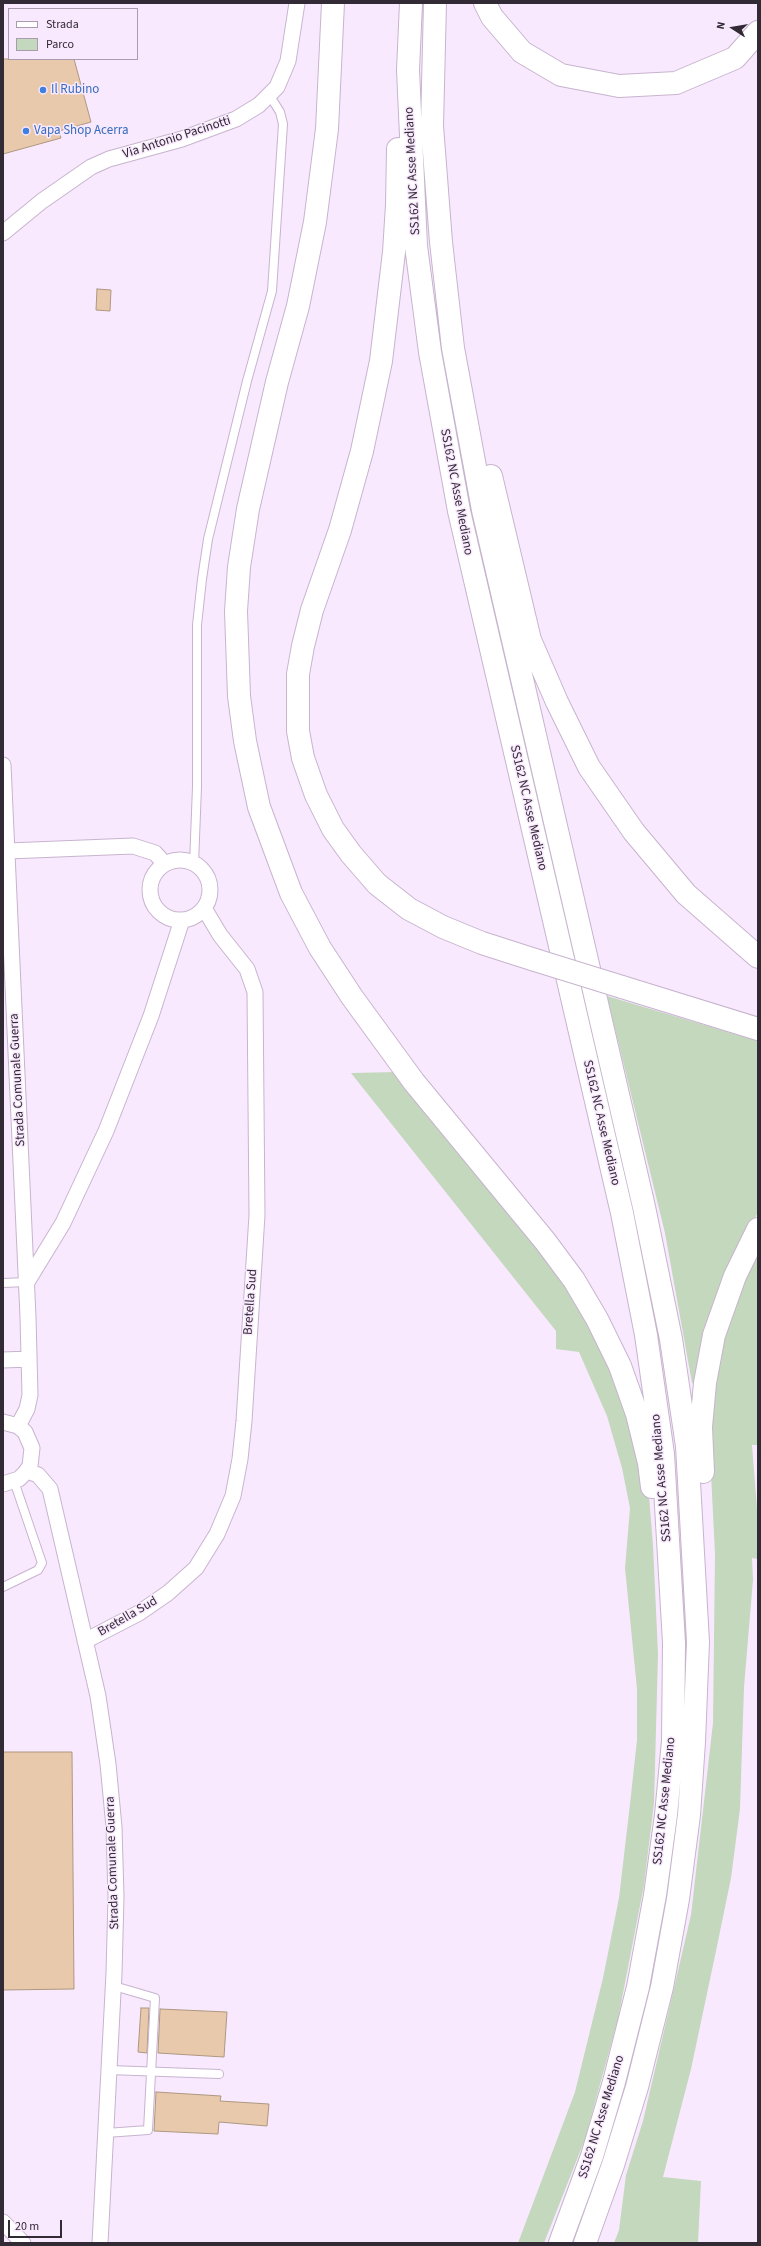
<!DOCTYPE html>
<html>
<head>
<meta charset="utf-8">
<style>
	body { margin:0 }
	#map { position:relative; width:761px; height:2246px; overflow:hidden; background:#f9e9fe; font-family:"Source Sans 3",sans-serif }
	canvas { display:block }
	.frame { position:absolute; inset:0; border:4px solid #322a34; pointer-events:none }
	.legend { position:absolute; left:8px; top:8px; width:130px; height:52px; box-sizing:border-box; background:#f9e9fe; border:1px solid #a99dad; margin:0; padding:5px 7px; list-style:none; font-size:12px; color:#322a34 }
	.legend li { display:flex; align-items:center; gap:8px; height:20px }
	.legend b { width:20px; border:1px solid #a99dad }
	.north { position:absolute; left:713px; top:8px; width:40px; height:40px; -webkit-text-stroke:3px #f9e9fe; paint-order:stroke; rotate:282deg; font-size:11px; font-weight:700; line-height:16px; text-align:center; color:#322a34 }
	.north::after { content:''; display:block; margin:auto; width:14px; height:18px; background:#322a34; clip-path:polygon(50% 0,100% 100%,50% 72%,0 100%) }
	.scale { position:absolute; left:8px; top:2220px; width:54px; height:18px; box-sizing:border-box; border:2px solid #322a34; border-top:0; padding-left:5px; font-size:12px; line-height:14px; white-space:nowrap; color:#322a34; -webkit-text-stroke:3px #f9e9fe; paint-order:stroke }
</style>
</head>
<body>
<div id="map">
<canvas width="761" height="2246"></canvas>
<div class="frame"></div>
<ul class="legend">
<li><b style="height:5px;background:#fff"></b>Strada</li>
<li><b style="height:11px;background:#c3d8bc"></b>Parco</li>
</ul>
<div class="north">N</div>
<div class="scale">20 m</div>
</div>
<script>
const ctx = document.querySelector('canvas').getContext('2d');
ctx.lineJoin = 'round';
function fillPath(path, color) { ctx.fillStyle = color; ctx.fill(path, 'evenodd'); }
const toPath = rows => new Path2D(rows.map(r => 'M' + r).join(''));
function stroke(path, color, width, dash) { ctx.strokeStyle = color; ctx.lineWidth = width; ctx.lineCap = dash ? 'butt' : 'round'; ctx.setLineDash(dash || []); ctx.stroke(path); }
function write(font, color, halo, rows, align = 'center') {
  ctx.font = font + ' "Source Sans 3",sans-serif'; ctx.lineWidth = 3; ctx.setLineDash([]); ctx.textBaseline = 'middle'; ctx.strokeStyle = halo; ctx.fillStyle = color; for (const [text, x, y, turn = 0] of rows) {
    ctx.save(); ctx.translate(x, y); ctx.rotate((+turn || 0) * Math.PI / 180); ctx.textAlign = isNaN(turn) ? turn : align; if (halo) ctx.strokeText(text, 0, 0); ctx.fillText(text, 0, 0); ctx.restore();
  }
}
fillPath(toPath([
	[607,996,758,1041,758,1212,728,1272,697,1384,692,1383,665,1233],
	[398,1072,560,1274,607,1351,648,1484,653,1545,658,1654,654,1803,644,1885,618,2019,585,2139,544,2243,518,2243,575,2092,603,1978,619,1898,630,1804,637,1740,637,1689,625,1568,630,1508,622,1468,607,1416,579,1352,556,1349,556,1331,351,1073],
	[758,1247,758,1445,752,1445,758,1522,758,1559,752,1558,753,1580,744,1687,740,1809,731,1878,716,1951,691,2069,663,2177,701,2181,698,2243,614,2243,619,2230,626,2175,643,2121,691,1915,713,1723,715,1554,709,1433,715,1384,727,1323]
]), '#c3d8bc');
const building = toPath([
	[3,59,74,59,91,122,59,131,61,138,3,154,3,59],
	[97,289,111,290,110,311,96,310,97,289],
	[3,1752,72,1752,74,1989,3,1990,3,1752],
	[141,2008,149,2008,147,2053,138,2052,141,2008],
	[160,2009,227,2012,224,2057,158,2053,160,2009],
	[156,2092,221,2096,220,2101,269,2104,267,2126,219,2122,218,2134,154,2131,156,2092]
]);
fillPath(building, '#e9c9ab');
stroke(building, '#ad9781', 1);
const lane = toPath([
	[194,864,197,787,197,625,202,579,208,539,247,381,272,291,283,124,280,112,270,96],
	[3,1283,27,1282],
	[3,1587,38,1570,42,1563,14,1481],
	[109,2070,219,2074],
	[106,2133,148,2130,155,1998,114,1986]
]);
const street = toPath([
	[3,233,42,201,91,167,109,159,182,139,236,119,259,105,277,87,288,61,297,3],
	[3,765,28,1317,30,1395,27,1409,18,1426],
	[8,851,133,846,155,853,165,864],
	'150 890a30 30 0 1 1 60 0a30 30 0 1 1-60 0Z',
	[27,1282,63,1223,106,1131,151,1016,182,920],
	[3,1360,29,1359],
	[3,1422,18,1426,25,1432,32,1448,30,1466,25,1473,19,1479,3,1484],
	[25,1473,30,1472,38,1475,50,1489,98,1696,108,1764,114,1827,116,1897,114,1973,100,2243],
	[85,1641,139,1613,168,1593,196,1568,217,1534,233,1496,240,1459,244,1421,257,1215,255,992,247,969,220,935,204,908],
	[3,2222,23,2243]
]);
const highway = toPath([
	[333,3,327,129,315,222,298,306,277,382,248,509,239,567,236,611,239,696,245,741,259,807,291,893,320,948,352,997,414,1082,545,1241,574,1280,597,1319,620,1366,637,1414,649,1463,652,1487],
	[411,3,408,70,416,246,430,352,459,511,622,1213,646,1335,663,1454,674,1643,673,1741,666,1815,655,1895,638,1987,614,2082,592,2156,560,2243],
	[435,3,432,126,441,242,453,348,483,510,644,1207,671,1339,687,1446,698,1642,694,1742,689,1815,678,1899,662,1987,637,2087,613,2165,585,2243],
	[485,3,492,17,522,52,561,75,619,86,676,83,735,58,758,32],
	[398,149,397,205,394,252,381,361,362,451,340,530,312,610,303,646,298,674,298,731,303,758,316,795,333,829,351,854,377,884,409,909,443,927,482,943,535,960],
	[491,476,530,640,557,702,589,767,634,832,686,894,758,957],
	[622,987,758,1029],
	[703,1472,701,1427,705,1383,714,1335,735,1276,758,1229]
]);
stroke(lane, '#c7b4ce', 10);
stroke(street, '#c7b4ce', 17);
stroke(highway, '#c7b4ce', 24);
stroke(lane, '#fff', 8);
stroke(street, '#fff', 15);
stroke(highway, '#fff', 22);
const highwayBridge = toPath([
	[535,960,622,987]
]);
stroke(highwayBridge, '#c7b4ce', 24, []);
stroke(highwayBridge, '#fff', 22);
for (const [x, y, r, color] of [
	[43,90,4,"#3f7fe0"],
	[26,131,4,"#3f7fe0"]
]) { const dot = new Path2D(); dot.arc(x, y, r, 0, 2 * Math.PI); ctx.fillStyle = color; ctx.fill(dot); stroke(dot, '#f9e9fe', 1.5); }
write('13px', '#366cbe', '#f9e9fe', [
	["Il Rubino",51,90],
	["Vapa Shop Acerra",34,131]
], 'left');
write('13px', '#322a34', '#f9e9fe', [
	["Via Antonio Pacinotti",177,138,-18],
	["SS162 NC Asse Mediano",413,171,-93],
	["SS162 NC Asse Mediano",456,492,79],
	["SS162 NC Asse Mediano",528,808,77],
	["Strada Comunale Guerra",18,1080,-93],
	["SS162 NC Asse Mediano",601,1123,77],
	["Bretella Sud",251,1302,-86],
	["SS162 NC Asse Mediano",662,1478,-95],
	["Bretella Sud",128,1617,-30],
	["SS162 NC Asse Mediano",665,1801,-84],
	["Strada Comunale Guerra",113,1863,-92],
	["SS162 NC Asse Mediano",602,2117,-73]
]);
</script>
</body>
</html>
